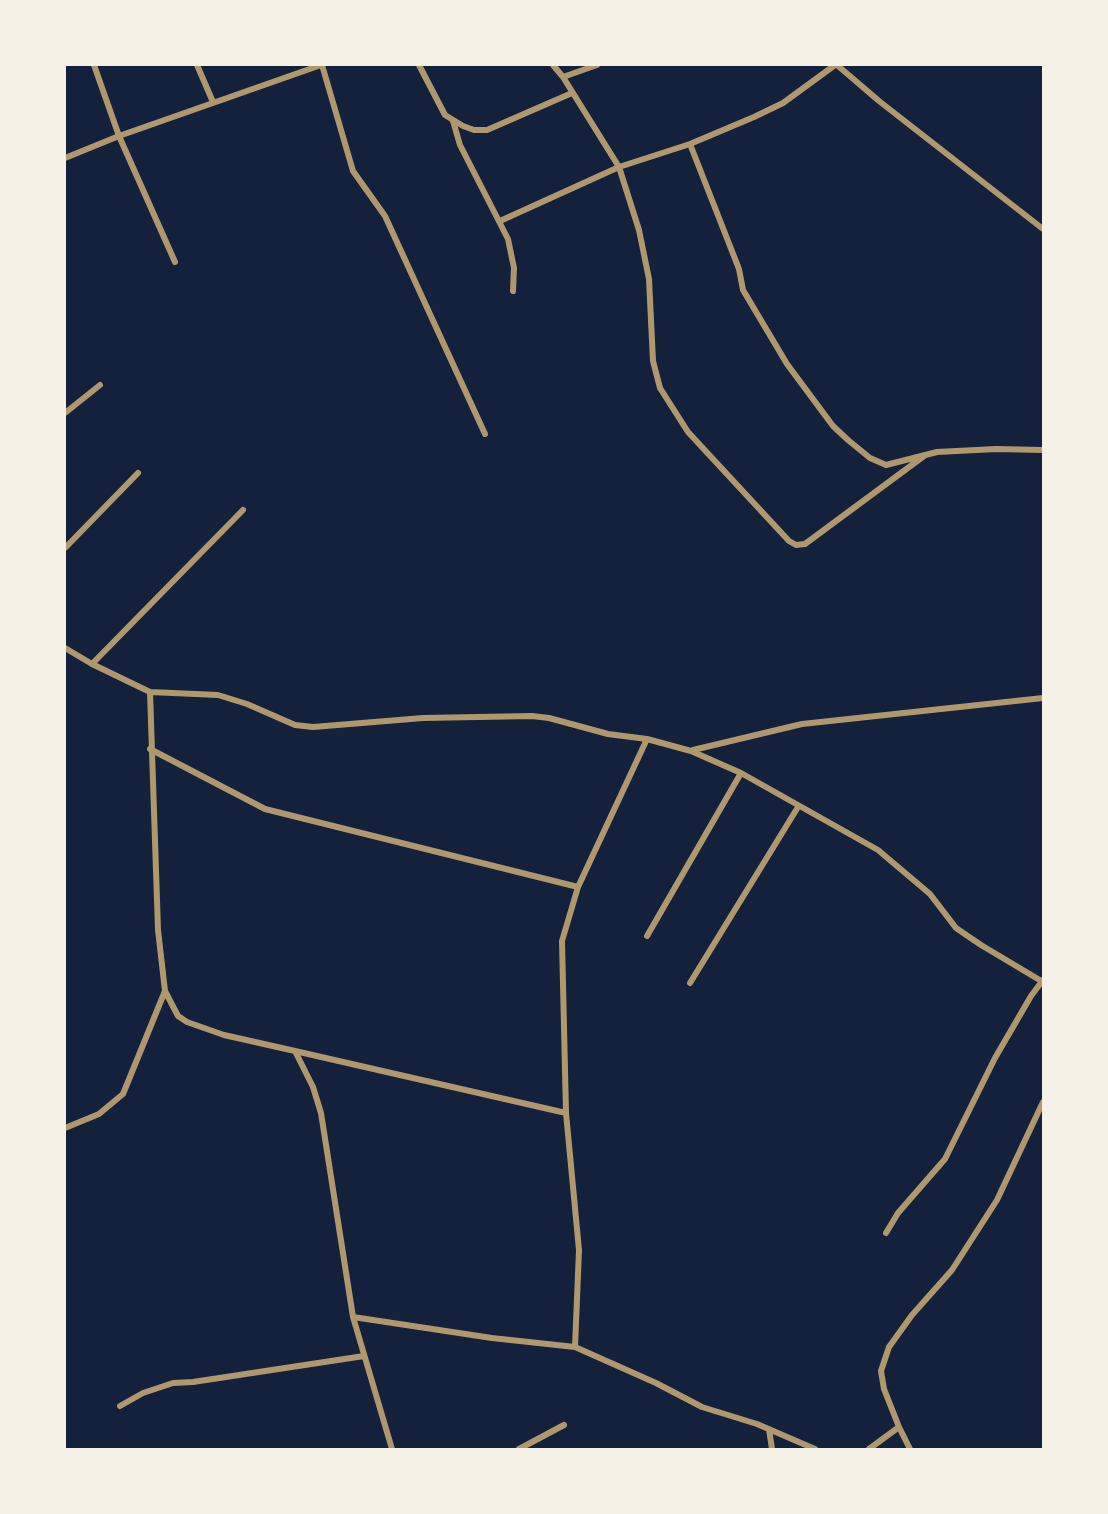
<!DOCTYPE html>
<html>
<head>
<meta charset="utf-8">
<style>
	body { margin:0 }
	#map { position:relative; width:1108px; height:1514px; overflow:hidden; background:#14213d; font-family:"Noto Sans",sans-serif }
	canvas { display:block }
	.frame { position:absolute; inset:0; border:66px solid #f6f1e7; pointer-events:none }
</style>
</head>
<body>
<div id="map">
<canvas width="1108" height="1514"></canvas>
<div class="frame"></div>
</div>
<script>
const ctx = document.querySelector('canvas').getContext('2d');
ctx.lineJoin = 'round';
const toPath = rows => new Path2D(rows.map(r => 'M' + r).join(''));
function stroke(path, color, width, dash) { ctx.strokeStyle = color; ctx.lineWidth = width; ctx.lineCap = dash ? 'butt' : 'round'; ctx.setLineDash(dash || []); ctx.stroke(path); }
stroke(toPath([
	[94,65,119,136,175,262],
	[197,65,213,102],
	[322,65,353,171,385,216,485,434],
	[419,65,445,115,463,126,474,130,487,130,572,93],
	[553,65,563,77,619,167,639,230,649,279,653,361,660,388,688,432,789,541,796,545,805,544,924,456],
	[837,65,879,101,1043,229],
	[563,77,597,65],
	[453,121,460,145,508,239,514,268,513,291],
	[690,144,739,269,743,290,787,364,833,426,848,440,870,458,886,465,937,452,996,449,1043,450],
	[65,158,119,136,321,65],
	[500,221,619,167,690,144,754,117,783,103,835,65],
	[65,413,100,385],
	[65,548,138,473],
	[65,648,92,664,150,692,218,695,247,704,295,725,313,727,423,718,532,716,549,718,608,734,647,739,691,751,741,773,878,850,930,894,956,928,981,945,1043,982],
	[92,664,243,510],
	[150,692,158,930,165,991,178,1016,187,1022,224,1035,295,1051,313,1087,321,1113,353,1317,392,1449],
	[150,749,265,809,578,887],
	[693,750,802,724,1043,698],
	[647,936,741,773],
	[690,983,798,807],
	[295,1051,566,1113],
	[65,1128,99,1114,123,1094,165,991],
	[886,1233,898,1213,945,1159,995,1058,1031,996,1043,980],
	[353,1317,492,1338,575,1347,656,1383,702,1407,757,1424,815,1449],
	[575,1347,579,1250,566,1113,562,941,578,887,647,739],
	[120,1406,143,1393,173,1383,193,1382,364,1356],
	[899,1427,910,1449],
	[769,1429,772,1449],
	[519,1449,564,1425],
	[869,1449,899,1427,884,1389,881,1371,889,1347,912,1315,952,1270,997,1200,1043,1102]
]), '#b1986c', 6);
</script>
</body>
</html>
